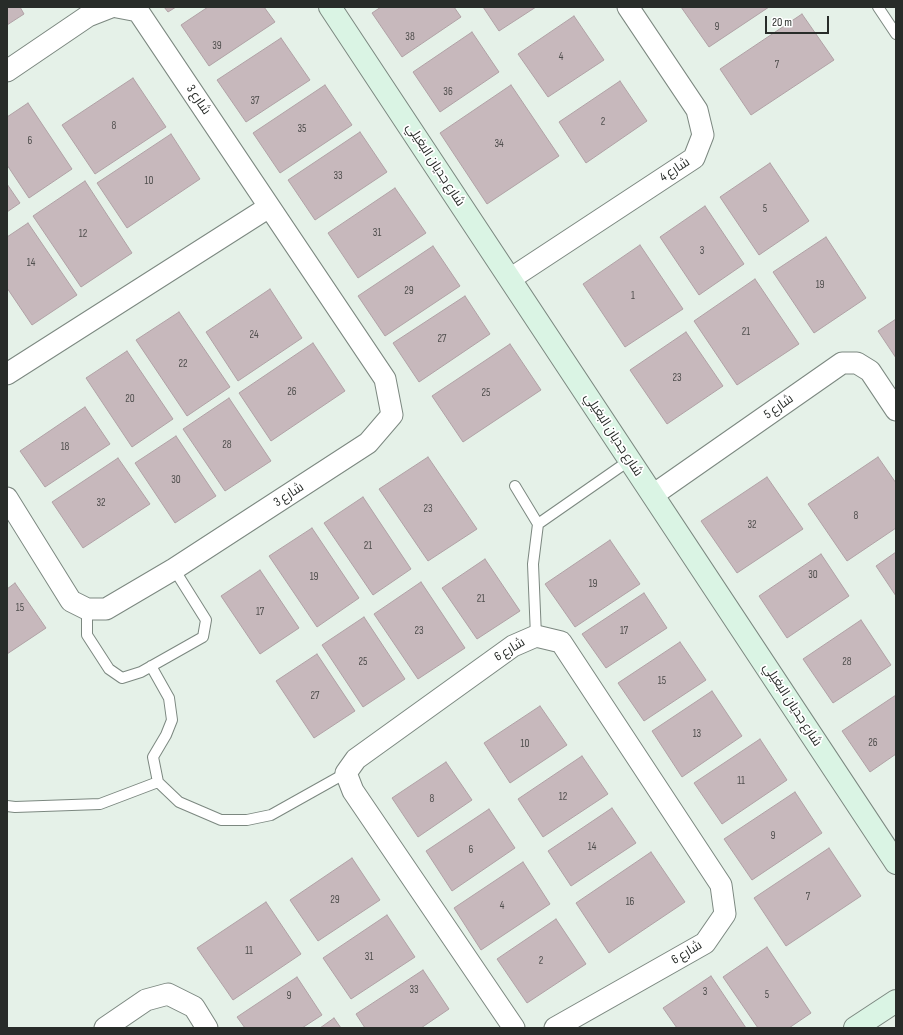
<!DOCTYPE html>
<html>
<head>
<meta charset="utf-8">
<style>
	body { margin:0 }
	#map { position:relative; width:903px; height:1035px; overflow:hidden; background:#e5f1e8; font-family:"Sofia Sans Condensed",sans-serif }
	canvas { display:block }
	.frame { position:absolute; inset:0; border:8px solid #282c29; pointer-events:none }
	.scale { position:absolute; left:765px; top:16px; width:64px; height:18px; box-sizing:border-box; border:2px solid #282c29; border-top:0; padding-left:5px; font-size:12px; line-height:14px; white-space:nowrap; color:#282c29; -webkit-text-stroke:3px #fff; paint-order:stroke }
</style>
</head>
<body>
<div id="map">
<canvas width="903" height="1035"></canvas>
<div class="frame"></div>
<div class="scale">20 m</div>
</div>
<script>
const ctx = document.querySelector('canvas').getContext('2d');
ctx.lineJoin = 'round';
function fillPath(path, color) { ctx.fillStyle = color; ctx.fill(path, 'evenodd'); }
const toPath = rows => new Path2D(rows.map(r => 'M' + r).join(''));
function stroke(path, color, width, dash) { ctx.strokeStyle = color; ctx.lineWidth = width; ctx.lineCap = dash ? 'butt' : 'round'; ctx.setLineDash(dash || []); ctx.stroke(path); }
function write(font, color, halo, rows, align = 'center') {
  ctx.font = font + ' "Sofia Sans Condensed",Cairo,sans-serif'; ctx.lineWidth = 3.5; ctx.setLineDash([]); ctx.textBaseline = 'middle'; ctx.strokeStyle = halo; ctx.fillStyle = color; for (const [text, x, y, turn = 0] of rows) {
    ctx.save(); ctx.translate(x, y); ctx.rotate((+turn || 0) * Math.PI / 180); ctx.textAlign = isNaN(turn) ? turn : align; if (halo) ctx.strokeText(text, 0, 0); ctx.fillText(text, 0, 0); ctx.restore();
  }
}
const building = toPath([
	[7,7,20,7,24,14,7,25,7,7],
	[164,7,176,7,168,12,164,7],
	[208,7,264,7,275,22,209,66,181,25,208,7],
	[381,7,454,7,461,17,402,57,372,13,381,7],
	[483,7,536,7,499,31,483,7],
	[681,7,769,7,709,47,681,7],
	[802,14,834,60,751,115,720,69,802,14],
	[574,16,604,60,548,97,518,54,574,16],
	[472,32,499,72,440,112,413,72,472,32],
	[281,38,310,80,246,122,217,80,281,38],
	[133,78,166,127,95,174,62,125,133,78],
	[620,81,647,121,586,163,559,122,620,81],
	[325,85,352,125,280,173,253,133,325,85],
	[511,85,559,156,487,204,440,133,511,85],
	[28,103,72,169,29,198,7,165,7,117,28,103],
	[360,132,387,172,315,220,288,180,360,132],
	[171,134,200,179,127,228,97,183,171,134],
	[770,163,809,221,759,255,720,197,770,163],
	[85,181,132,253,81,287,33,216,85,181],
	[7,184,20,203,7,212,7,184],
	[395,188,426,233,358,278,328,233,395,188],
	[705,206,744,264,699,295,660,237,705,206],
	[28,223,77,295,32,325,7,288,7,237,28,223],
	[826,237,866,298,814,333,773,272,826,237],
	[640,245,683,309,625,347,583,284,640,245],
	[433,246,460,286,385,336,358,296,433,246],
	[755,279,799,344,737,385,694,321,755,279],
	[270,289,302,338,238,381,206,332,270,289],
	[465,296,490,334,419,382,393,343,465,296],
	[179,312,230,387,187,416,136,340,179,312],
	[896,319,896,358,878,331,896,319],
	[686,332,723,386,667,424,630,370,686,332],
	[313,343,345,391,271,441,239,393,313,343],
	[510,344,541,390,463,442,432,396,510,344],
	[127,351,173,419,132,447,86,378,127,351],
	[229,398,271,461,225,491,183,429,229,398],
	[85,407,110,444,45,487,20,451,85,407],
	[176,436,216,496,175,523,135,463,176,436],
	[428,457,477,529,428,561,379,489,428,457],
	[878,457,896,483,896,528,847,561,808,504,878,457],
	[118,458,150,504,83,548,52,502,118,458],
	[767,477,803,529,737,573,701,521,767,477],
	[363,497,411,569,373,595,324,523,363,497],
	[312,528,359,598,317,627,269,556,312,528],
	[610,540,640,584,575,627,545,584,610,540],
	[896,552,896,596,876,566,896,552],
	[821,554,849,596,787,638,759,596,821,554],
	[485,559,520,611,477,639,442,588,485,559],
	[260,570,299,628,260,654,221,596,260,570],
	[421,582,465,648,418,679,374,614,421,582],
	[15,583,46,628,7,654,7,589,15,583],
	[644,593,667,628,606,668,582,634,644,593],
	[364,617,405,679,363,707,322,645,364,617],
	[861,620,891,665,833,703,803,659,861,620],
	[680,642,706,680,644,721,618,683,680,642],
	[317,654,355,711,314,738,276,681,317,654],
	[712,691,742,736,682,777,652,731,712,691],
	[896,695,896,754,870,772,842,731,896,695],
	[540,706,567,745,510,783,484,743,540,706],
	[760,739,787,780,722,824,694,783,760,739],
	[582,756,608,794,543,837,518,799,582,756],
	[446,762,472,800,418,837,392,798,446,762],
	[795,792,822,833,752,880,724,839,795,792],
	[612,808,636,843,571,886,548,851,612,808],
	[489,809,515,848,452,891,426,851,489,809],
	[829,848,861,896,786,946,754,898,829,848],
	[651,852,685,902,609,953,576,903,651,852],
	[352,858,380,900,318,941,290,900,352,858],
	[523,862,550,904,481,950,454,908,523,862],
	[266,902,301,954,233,1000,197,948,266,902],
	[387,915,415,957,351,999,323,958,387,915],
	[556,919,586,964,527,1003,497,959,556,919],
	[767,947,811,1013,789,1028,758,1028,723,977,767,947],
	[423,970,449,1009,421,1028,365,1028,356,1014,423,970],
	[711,976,746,1028,677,1028,663,1008,711,976],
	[297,977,322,1015,302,1028,245,1028,237,1017,297,977],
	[334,1018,341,1028,320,1028,334,1018]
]);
fillPath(building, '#c7b8bc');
stroke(building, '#b0a1a5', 1);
const lane = toPath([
	[878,7,896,34],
	[515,486,538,524],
	[87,609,87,635,109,669,122,678,141,672,203,637,206,620,174,569],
	[536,636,533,564,538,524,630,460],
	[151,666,169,698,172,720,166,735,153,757,158,782,179,802,221,820,247,820,271,815,346,773],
	[7,806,15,807,100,804,158,782]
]);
const street = toPath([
	[7,71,88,16,111,7],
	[510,279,694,158,703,135,697,110,628,7],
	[7,374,269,207],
	[653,495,842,363,857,363,870,371,896,410],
	[7,498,71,601,87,609,106,609,174,569,368,443,392,415,385,379,138,11,117,7],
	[105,1028,146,1000,168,994,194,1007,207,1028],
	[514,1028,353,791,346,773,356,759,513,646,536,636,561,642,721,885,725,914,705,943,555,1028]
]);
const secondary = toPath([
	[330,7,896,863],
	[855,1028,896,1001]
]);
stroke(lane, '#7c8880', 12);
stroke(street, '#7c8880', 23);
stroke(secondary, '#7c8880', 24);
stroke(lane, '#fff', 10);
stroke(street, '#fff', 21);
stroke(secondary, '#daf4e4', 22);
write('11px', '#504f4e', null, [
	["9",717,27],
	["38",410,37],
	["39",217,46],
	["4",561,57],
	["7",777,65],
	["36",448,92],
	["37",255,101],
	["2",603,122],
	["8",114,126],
	["35",302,129],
	["6",30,141],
	["34",499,144],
	["33",338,176],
	["10",149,181],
	["5",765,209],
	["31",377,233],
	["12",83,234],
	["3",702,251],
	["14",31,263],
	["19",820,285],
	["29",409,291],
	["1",633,296],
	["21",746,332],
	["24",254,335],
	["27",442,339],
	["22",183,364],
	["23",677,378],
	["26",292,392],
	["25",486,393],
	["20",130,399],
	["28",227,445],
	["18",65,447],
	["30",176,480],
	["32",101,503],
	["23",428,509],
	["8",856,516],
	["32",752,525],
	["21",368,546],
	["30",813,575],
	["19",314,577],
	["19",593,584],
	["21",481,599],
	["15",20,608],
	["17",260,612],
	["23",419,631],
	["17",624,631],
	["25",363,662],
	["28",847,662],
	["15",662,681],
	["27",315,696],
	["13",697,734],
	["26",873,743],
	["10",525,744],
	["11",741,781],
	["12",563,797],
	["8",432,799],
	["9",773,836],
	["14",592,847],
	["6",471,850],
	["7",808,897],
	["29",335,900],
	["16",630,902],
	["4",502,906],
	["11",249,951],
	["31",369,957],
	["2",541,961],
	["33",414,990],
	["3",705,992],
	["5",767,995],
	["9",289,996]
]);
write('13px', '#282c29', '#fff', [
	["شارع 3",198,100,56],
	["شارع جديان البغيلي",435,165,57],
	["شارع 4",675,170,-33],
	["شارع 5",779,407,-35],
	["شارع جديان البغيلي",613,435,57],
	["شارع 3",289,495,-33],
	["شارع 6",510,650,-31],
	["شارع جديان البغيلي",792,705,57],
	["شارع 6",687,953,-31]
]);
</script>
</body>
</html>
